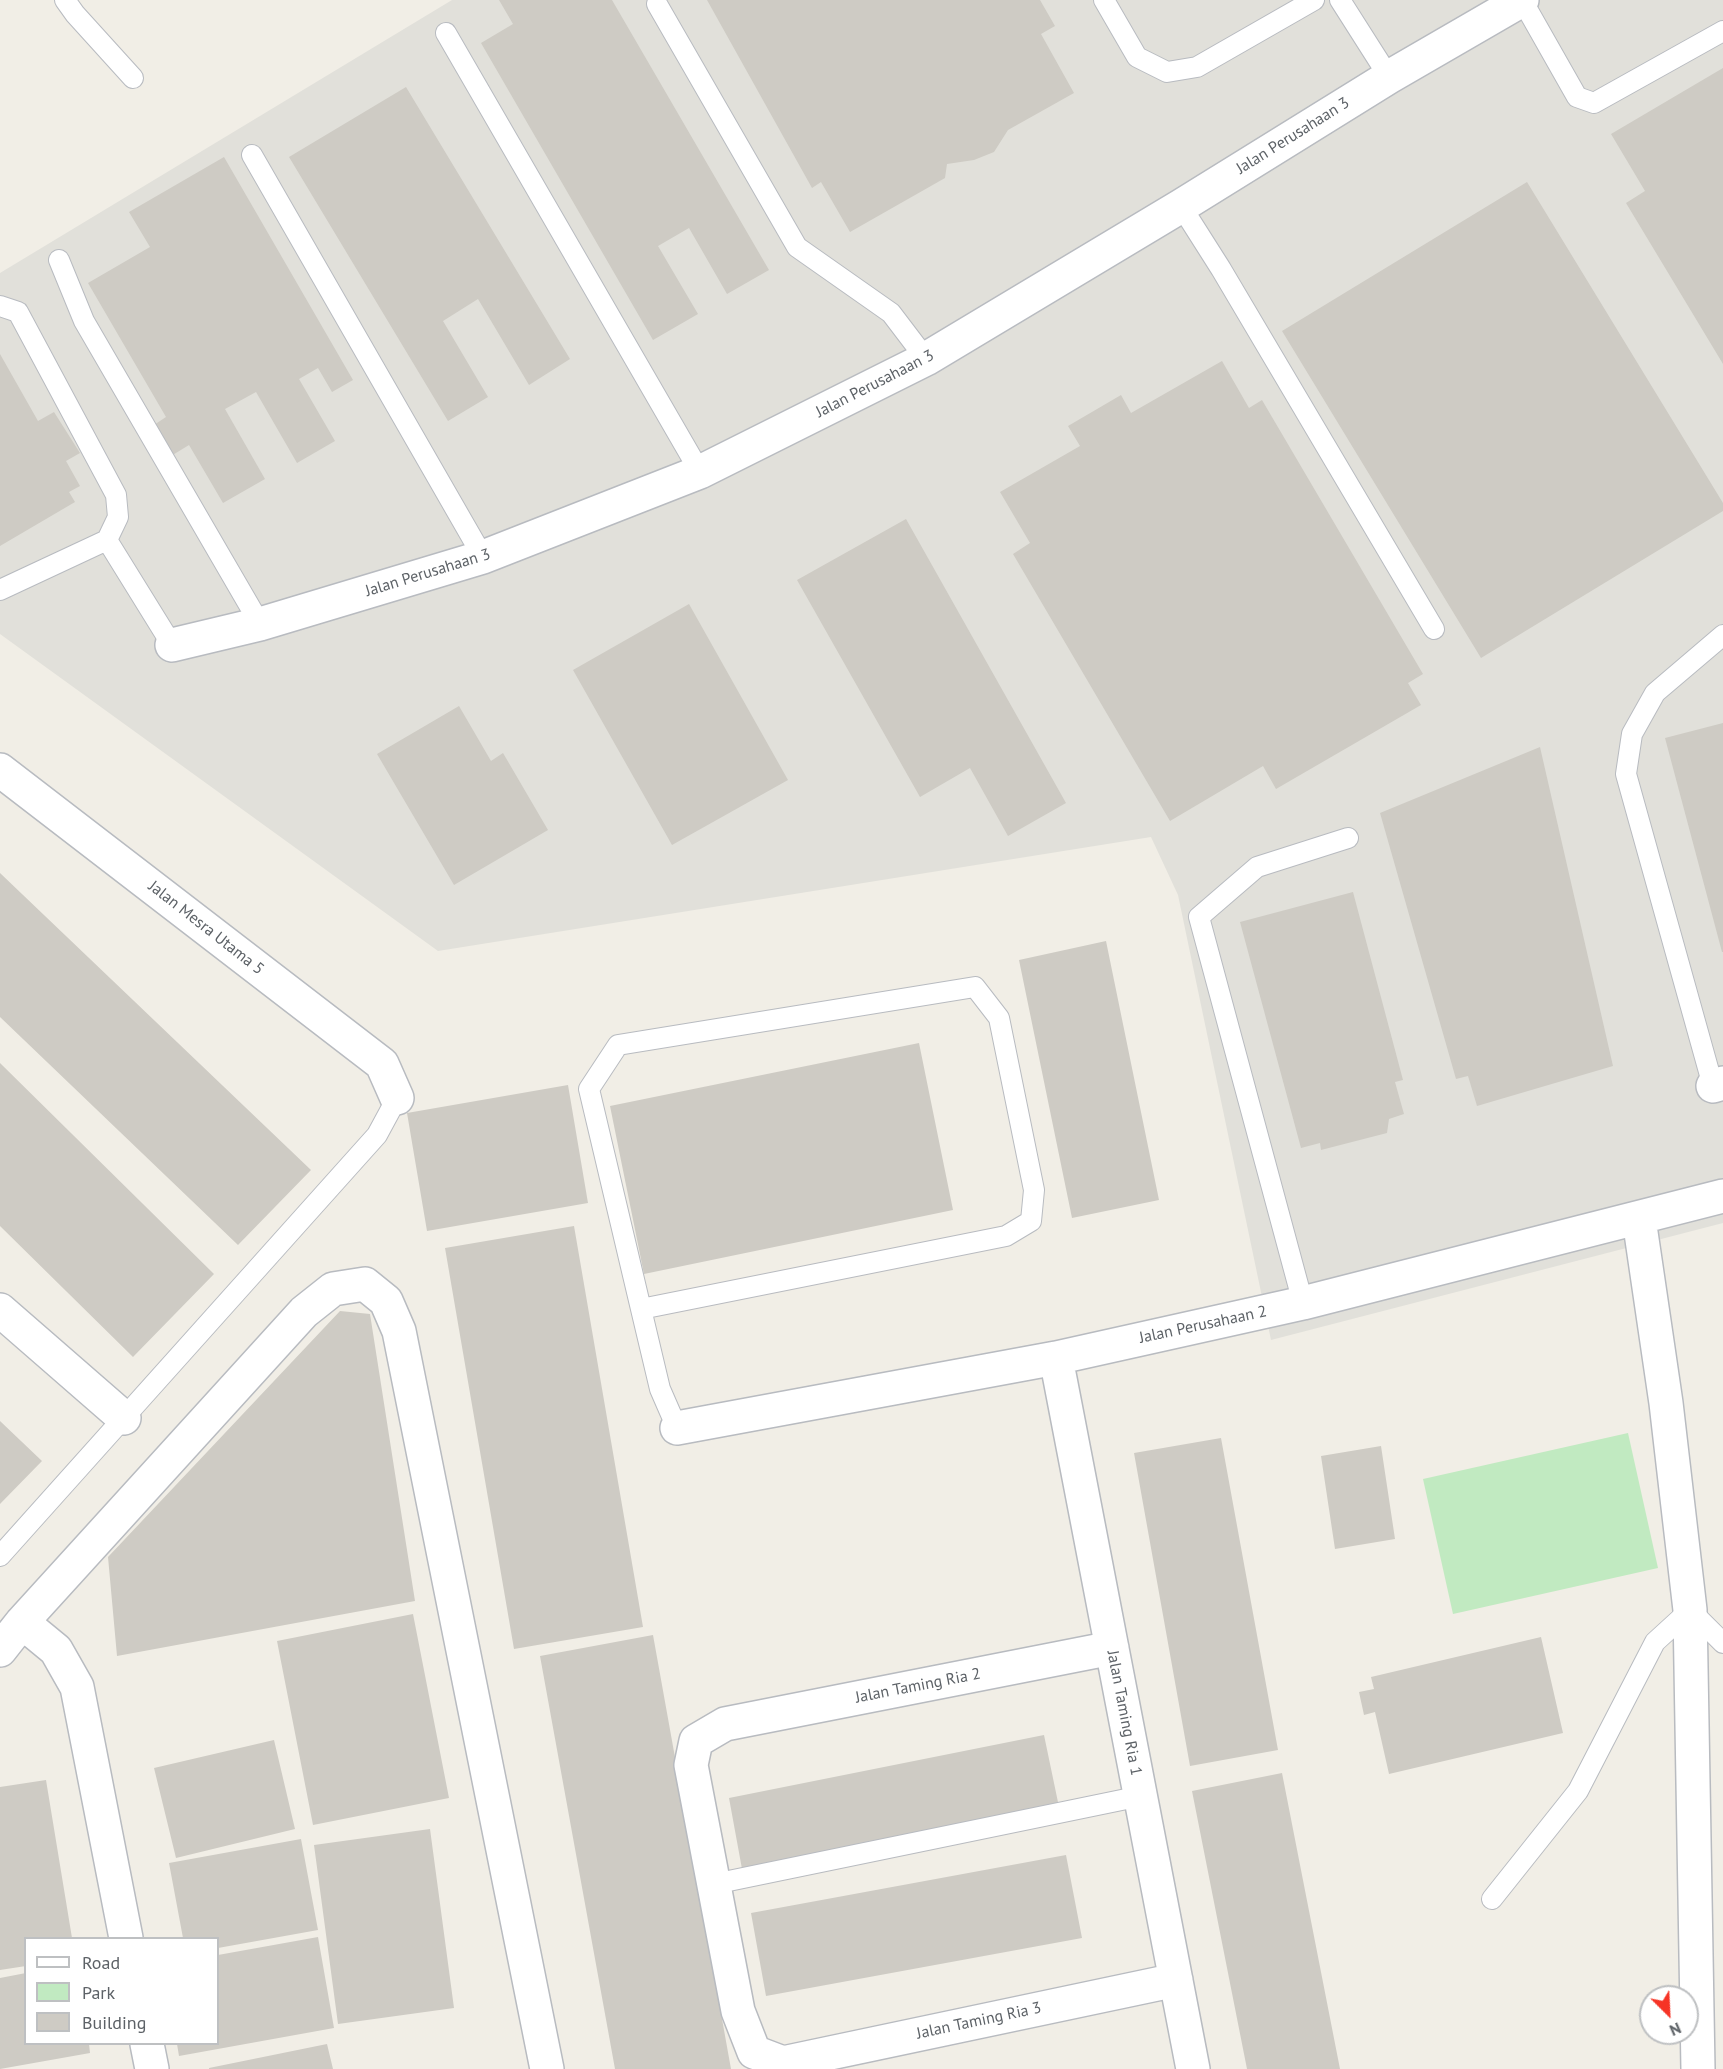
<!DOCTYPE html>
<html>
<head>
<meta charset="utf-8">
<style>
	body { margin:0 }
	#map { position:relative; width:1723px; height:2069px; overflow:hidden; background:#f1eee6; font-family:"PT Sans",sans-serif }
	canvas { display:block }
	.legend { position:absolute; left:24px; top:1937px; width:195px; height:108px; box-sizing:border-box; background:#fff; border:2px solid #bec0c2; margin:0; padding:8px 10px; list-style:none; font-size:18px; color:#5d6267 }
	.legend li { display:flex; align-items:center; gap:12px; height:30px }
	.legend b { width:30px; border:2px solid #bec0c2 }
	.north { position:absolute; left:1639px; top:1985px; width:60px; height:60px; box-sizing:border-box; background:#fff; border:2px solid #bec0c2; border-radius:50%; rotate:156deg; font-size:16px; font-weight:700; line-height:24px; text-align:center; color:#5d6267 }
	.north::after { content:''; display:block; margin:auto; width:21px; height:27px; background:#f63426; clip-path:polygon(50% 0,100% 100%,50% 72%,0 100%) }
</style>
</head>
<body>
<div id="map">
<canvas width="1723" height="2069"></canvas>
<ul class="legend">
<li><b style="height:8px;background:#fff"></b>Road</li>
<li><b style="height:16px;background:#c1eac1"></b>Park</li>
<li><b style="height:16px;background:#cecbc4"></b>Building</li>
</ul>
<div class="north">N</div>
</div>
<script>
const ctx = document.querySelector('canvas').getContext('2d');
ctx.lineJoin = 'round';
function fillPath(path, color) { ctx.fillStyle = color; ctx.fill(path, 'evenodd'); }
const toPath = rows => new Path2D(rows.map(r => 'M' + r).join(''));
function stroke(path, color, width, dash) { ctx.strokeStyle = color; ctx.lineWidth = width; ctx.lineCap = dash ? 'butt' : 'round'; ctx.setLineDash(dash || []); ctx.stroke(path); }
function write(font, color, halo, rows, align = 'center') {
  ctx.font = font + ' "PT Sans",sans-serif'; ctx.lineWidth = 6; ctx.setLineDash([]); ctx.textBaseline = 'middle'; ctx.strokeStyle = halo; ctx.fillStyle = color; for (const [text, x, y, turn = 0] of rows) {
    ctx.save(); ctx.translate(x, y); ctx.rotate((+turn || 0) * Math.PI / 180); ctx.textAlign = isNaN(turn) ? turn : align; if (halo) ctx.strokeText(text, 0, 0); ctx.fillText(text, 0, 0); ctx.restore();
  }
}
fillPath(toPath([
	[452,0,1723,0,1723,1223,1271,1340,1178,895,1151,837,438,951,0,634,0,273]
]), '#e1e0da');
fillPath(toPath([
	[1628,1433,1658,1568,1453,1614,1423,1479]
]), '#c1eac1');
fillPath(toPath([
	[499,0,612,0,769,270,727,294,689,228,658,246,698,314,653,340,481,43,513,24],
	[707,0,1040,0,1055,26,1041,34,1074,93,1008,130,994,152,974,160,947,164,945,178,850,232,821,182,812,188],
	[1723,68,1723,364,1626,203,1645,191,1611,134],
	[406,87,570,359,529,385,478,299,443,321,488,397,448,421,289,157],
	[224,157,353,380,332,392,318,368,299,379,335,441,297,463,256,392,225,409,265,479,223,503,189,445,171,456,154,425,166,417,88,283,150,247,129,212],
	[1527,182,1723,503,1723,511,1481,658,1282,331],
	[0,354,38,421,54,412,80,453,66,461,80,486,69,492,75,502,0,546],
	[1222,361,1249,408,1262,400,1423,674,1408,683,1421,705,1276,789,1263,766,1170,821,1013,554,1030,543,1000,492,1080,446,1068,426,1121,395,1131,413],
	[906,519,1066,803,1008,836,970,768,920,797,797,580],
	[689,604,788,780,672,845,573,670],
	[459,706,491,761,503,753,548,830,454,885,377,754],
	[1723,723,1723,952,1722,952,1665,738],
	[1540,747,1613,1066,1477,1106,1468,1076,1456,1079,1380,813],
	[0,873,311,1170,238,1245,0,1017],
	[1353,892,1403,1080,1395,1082,1404,1114,1389,1119,1387,1133,1321,1150,1320,1143,1301,1148,1240,922],
	[1106,941,1159,1200,1072,1218,1019,960],
	[919,1043,953,1210,644,1274,610,1106],
	[0,1063,214,1274,133,1357,0,1226],
	[568,1085,588,1203,427,1231,407,1113],
	[574,1226,643,1627,514,1649,445,1248],
	[340,1311,370,1314,415,1601,117,1656,108,1557],
	[0,1421,42,1461,0,1504],
	[1221,1438,1278,1750,1190,1766,1134,1453],
	[1381,1446,1395,1539,1335,1549,1321,1456],
	[413,1614,449,1798,313,1825,277,1641],
	[653,1635,731,2069,615,2069,540,1656],
	[1541,1637,1563,1733,1389,1774,1375,1712,1364,1715,1359,1692,1374,1689,1371,1677],
	[1044,1735,1059,1807,742,1869,729,1798],
	[274,1740,295,1829,176,1858,154,1768],
	[1282,1773,1340,2069,1247,2069,1192,1791],
	[46,1780,72,1938,26,1938,26,1966,0,1970,0,1787],
	[430,1829,454,2008,338,2024,314,1845],
	[301,1839,318,1930,218,1948,218,1938,183,1938,169,1863],
	[1066,1855,1082,1938,766,1996,751,1913],
	[318,1937,334,2028,179,2056,177,2044,218,2044,218,1955],
	[26,1973,26,2044,89,2044,90,2053,0,2069,0,1978],
	[327,2044,333,2069,209,2069,209,2068]
]), '#cecbc4');
const service = toPath([
	[65,0,75,14,133,78],
	[1104,0,1137,57,1167,72,1197,67,1314,0],
	[1340,0,1389,77],
	[1522,0,1577,97,1594,103,1723,31],
	[657,4,797,247,891,313,926,359],
	[446,33,700,472],
	[252,155,483,557],
	[1181,206,1221,269,1434,629],
	[59,260,84,321,260,624],
	[0,306,18,312,116,495,118,517,107,540,0,590],
	[107,540,172,645],
	[1713,1086,1626,774,1632,734,1655,693,1723,635],
	[1303,1303,1199,917,1257,867,1348,838],
	[641,1309,1006,1236,1031,1221,1034,1190,999,1018,975,987,618,1045,589,1089,641,1309,660,1389,677,1428],
	[0,1556,377,1135,397,1098],
	[714,1884,1141,1796],
	[1492,1899,1578,1791,1655,1642,1690,1610,1723,1643]
]);
const minor = toPath([
	[172,645,260,624,483,557,700,472,926,359,1181,206,1389,77,1522,0],
	[0,770,382,1064,397,1098],
	[1713,1086,1723,1083],
	[1639,1219,1666,1403,1690,1610,1698,2069],
	[0,1310,124,1418],
	[1056,1358,1193,2069],
	[677,1428,1056,1358,1303,1303,1723,1196],
	[22,1622,56,1650,77,1687,126,1938],
	[1112,1648,725,1724,696,1741,691,1765,738,2011,754,2052,783,2063,1176,1980],
	[0,1650,22,1622,304,1312,333,1289,365,1284,386,1301,399,1331,547,2069],
	[147,2044,152,2069]
]);
stroke(service, '#b8bbc0', 22);
stroke(minor, '#b8bbc0', 36);
stroke(service, '#fff', 20);
stroke(minor, '#fff', 33);
write('16px', '#5d6267', '#fff', [
	["Jalan Perusahaan 3",1293,136,-32],
	["Jalan Perusahaan 3",875,384,-27],
	["Jalan Perusahaan 3",428,573,-17],
	["Jalan Mesra Utama 5",206,928,38],
	["Jalan Perusahaan 2",1203,1325,-12],
	["Jalan Taming Ria 2",918,1686,-11],
	["Jalan Taming Ria 1",1124,1713,79],
	["Jalan Taming Ria 3",979,2021,-12]
]);
</script>
</body>
</html>
